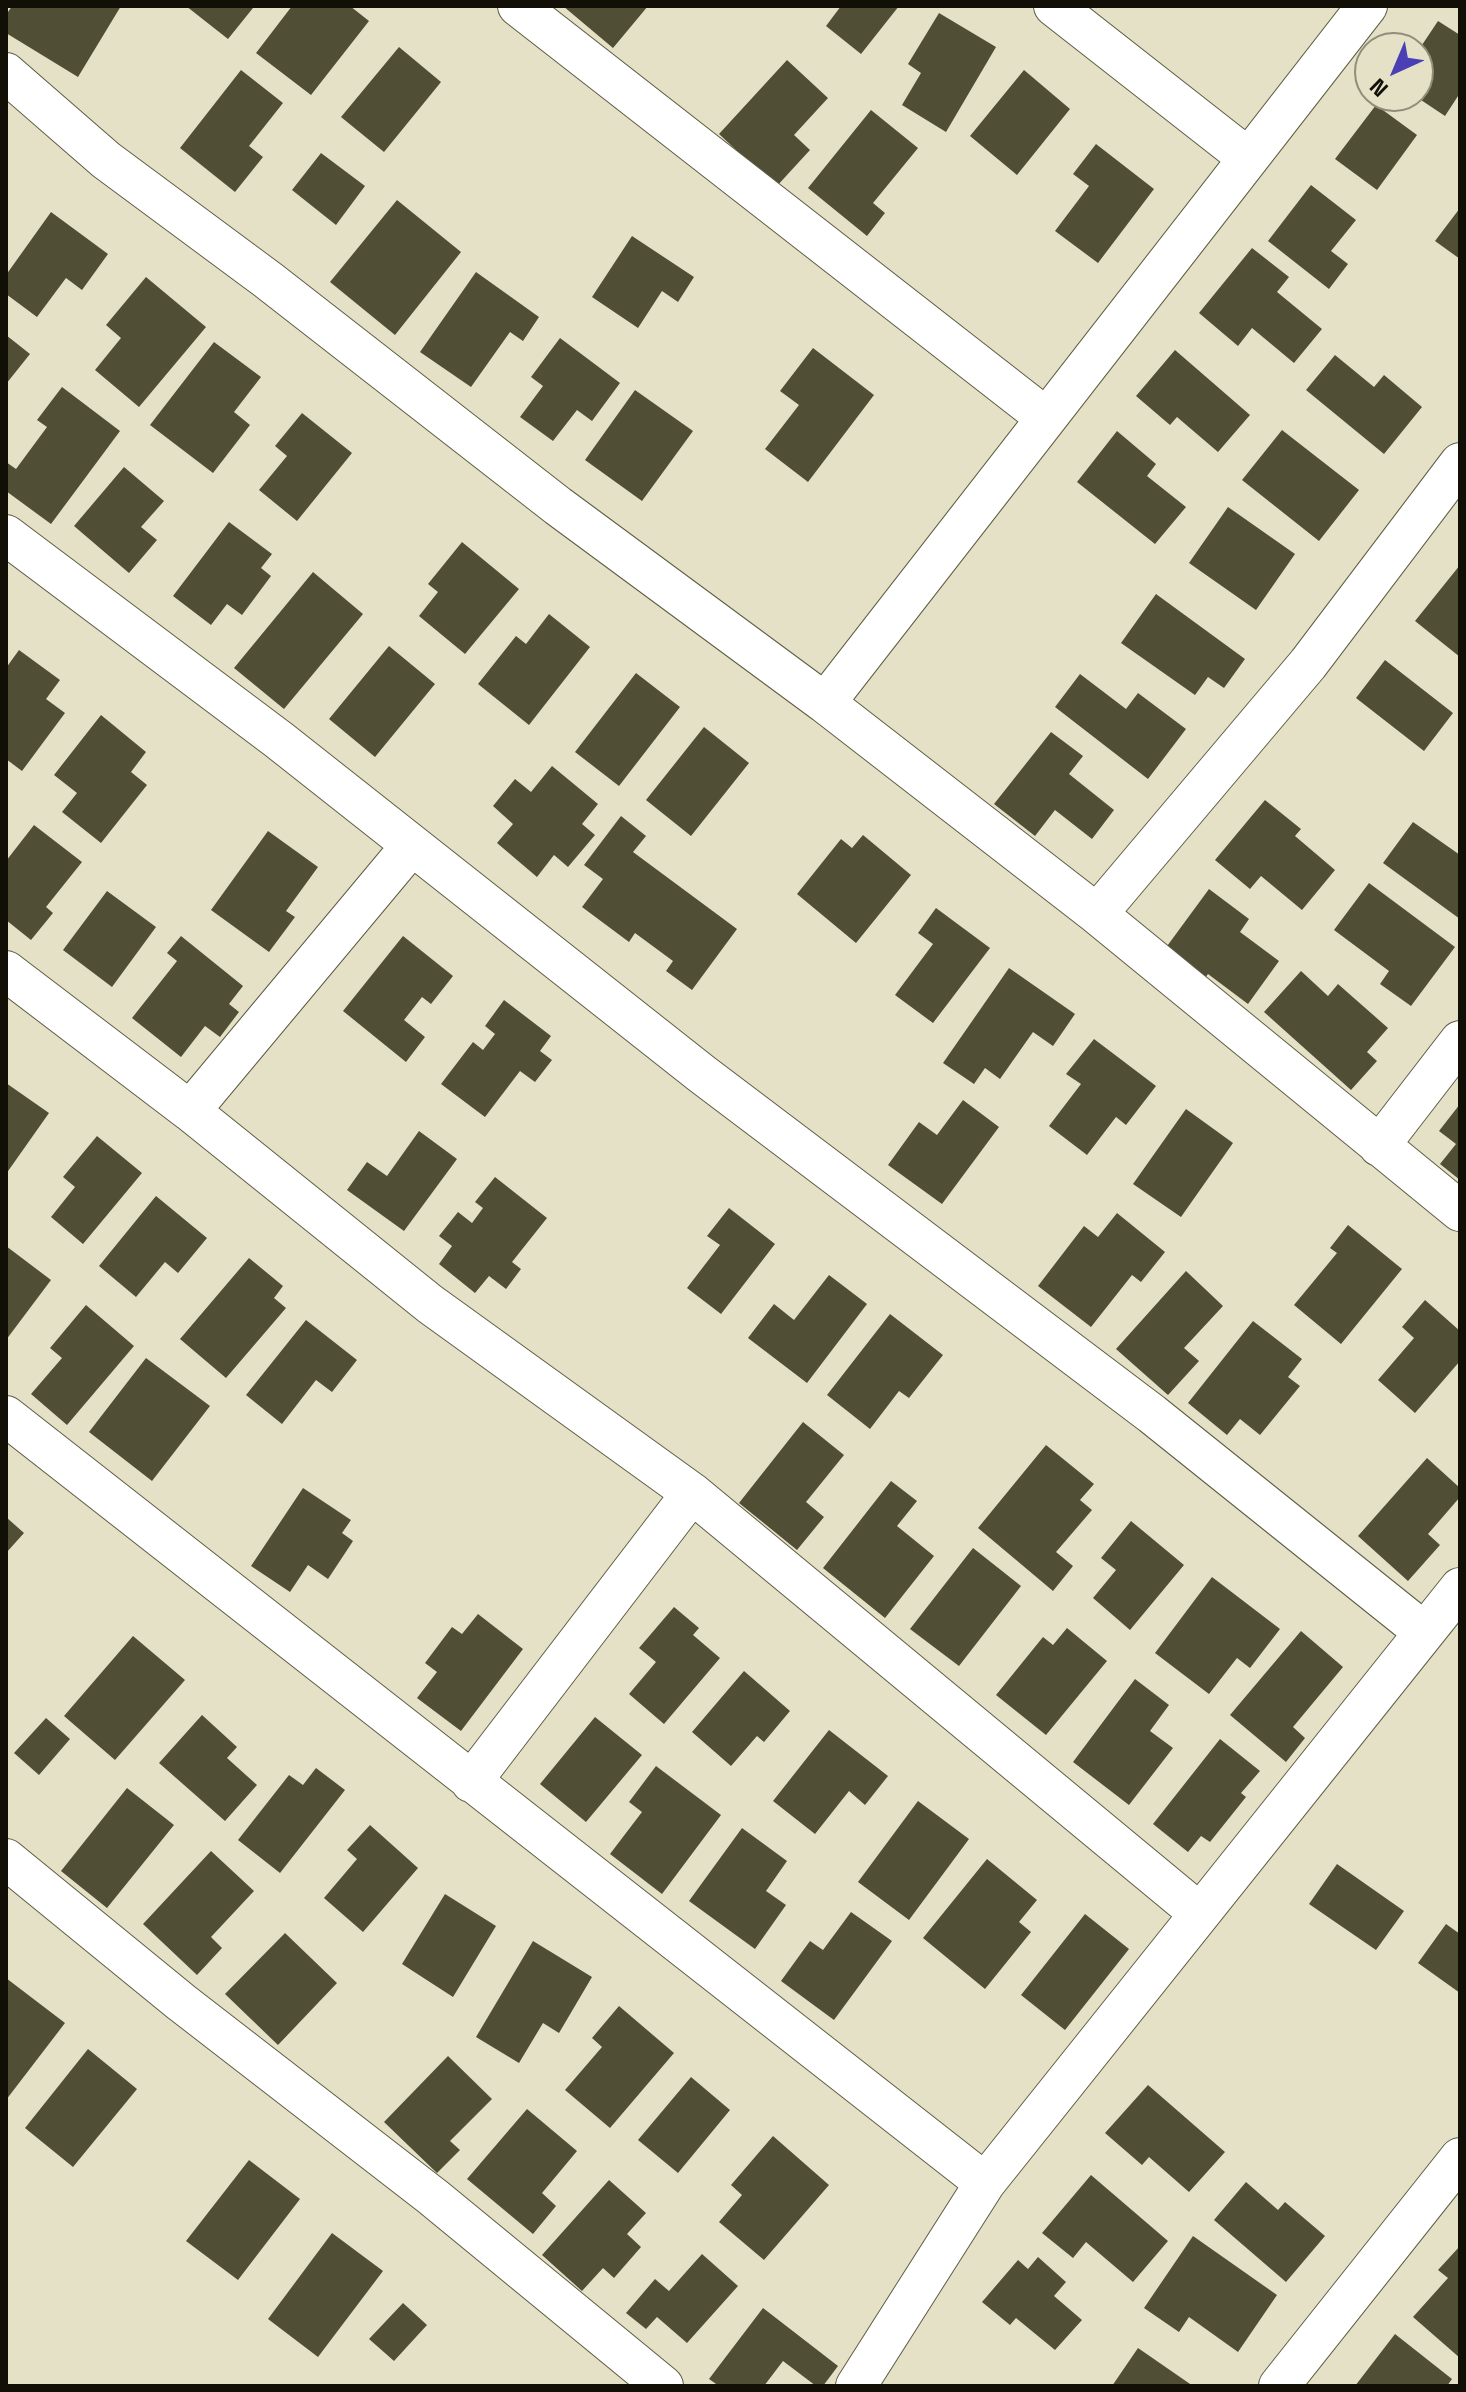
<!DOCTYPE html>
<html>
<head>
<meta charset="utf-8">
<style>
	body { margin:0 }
	#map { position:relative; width:1466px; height:2392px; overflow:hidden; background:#e5e1c6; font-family:"Space Grotesk",sans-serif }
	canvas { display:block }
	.frame { position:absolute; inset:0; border:8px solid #110f06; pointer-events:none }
	.north { position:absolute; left:1354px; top:32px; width:80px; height:80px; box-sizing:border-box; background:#e5e1c6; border:2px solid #908d79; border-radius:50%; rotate:224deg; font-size:22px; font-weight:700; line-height:32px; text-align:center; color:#110f06 }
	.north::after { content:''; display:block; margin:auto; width:28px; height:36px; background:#4b3fb6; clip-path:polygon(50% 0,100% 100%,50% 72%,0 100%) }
</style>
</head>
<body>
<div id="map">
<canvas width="1466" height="2392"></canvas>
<div class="frame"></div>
<div class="north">N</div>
</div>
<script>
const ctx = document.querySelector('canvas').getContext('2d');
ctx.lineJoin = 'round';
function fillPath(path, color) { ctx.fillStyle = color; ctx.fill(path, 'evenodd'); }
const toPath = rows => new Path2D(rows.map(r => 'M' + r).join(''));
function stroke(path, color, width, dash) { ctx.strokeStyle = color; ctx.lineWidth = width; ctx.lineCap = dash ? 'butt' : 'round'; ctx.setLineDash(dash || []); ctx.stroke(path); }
fillPath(toPath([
	[12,6,121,6,78,77,6,33,6,15],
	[186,6,251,6,253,8,228,39],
	[292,6,350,6,369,21,311,95,256,53],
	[563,6,648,6,613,48],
	[841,6,899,6,861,54,826,26],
	[939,13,996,47,946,132,902,105,921,73,908,64],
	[1438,21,1460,35,1460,93,1445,116,1418,98,1418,51],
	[399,47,441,82,384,152,341,117],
	[787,60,828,98,794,135,810,150,776,187,719,134],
	[241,70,283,103,249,146,263,157,235,192,180,148],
	[1024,70,1070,109,1017,175,970,136],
	[1376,105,1417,135,1377,190,1335,159],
	[871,110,918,148,873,203,885,213,867,236,808,188],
	[1096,144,1154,189,1098,263,1055,231,1089,186,1073,174],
	[321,153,365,186,336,225,292,190],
	[1311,185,1356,220,1331,251,1348,264,1329,289,1268,241],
	[397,200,461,252,395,335,330,282],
	[1460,208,1460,259,1435,241],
	[51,212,108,254,82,290,66,278,37,317,6,294,6,275],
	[632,236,694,277,678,302,662,291,638,328,592,297],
	[1252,248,1289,277,1277,292,1322,329,1294,363,1252,328,1238,346,1199,313],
	[476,272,539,317,523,341,510,332,471,387,420,352],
	[146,277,206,327,139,407,95,370,121,338,106,325],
	[6,335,30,354,6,384],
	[560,338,620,383,592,421,577,410,553,441,520,417,543,386,531,377],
	[214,342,261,377,234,412,250,425,213,473,150,425],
	[813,348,874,395,808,482,765,449,799,405,780,391],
	[1175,350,1250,415,1218,452,1177,417,1170,425,1136,396],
	[1335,355,1374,387,1384,375,1422,407,1384,454,1306,390],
	[62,387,120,431,51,524,6,491,6,462,16,469,47,427,37,420],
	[635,390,693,431,642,501,585,460],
	[302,413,352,453,297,521,259,490,287,456,275,446],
	[1282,430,1359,490,1319,541,1242,480],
	[1117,431,1156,464,1147,476,1186,507,1155,544,1077,482],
	[124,467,164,501,141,527,157,540,129,573,74,526],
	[1228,507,1295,554,1256,610,1189,563],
	[229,522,272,554,261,568,271,576,242,615,227,604,211,625,173,596],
	[462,542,519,589,465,654,419,616,438,592,428,584],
	[1460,565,1460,657,1415,621],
	[313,572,363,614,284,709,234,668],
	[1156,594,1245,659,1224,688,1208,677,1195,695,1121,643],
	[549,614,590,647,529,725,478,684,516,636,526,644],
	[389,646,435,684,375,757,329,719],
	[19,650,60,680,46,699,65,713,22,771,6,759,6,668],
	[1385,660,1453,713,1424,751,1356,698],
	[636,673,680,707,619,786,575,752],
	[1080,674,1126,709,1138,693,1186,729,1148,779,1055,707],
	[101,715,146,752,131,772,147,785,101,843,62,812,77,793,54,775],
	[704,727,749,763,691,836,646,800],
	[1051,732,1083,756,1069,774,1114,810,1092,839,1055,810,1035,836,994,804],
	[552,766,598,804,582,824,595,835,568,867,554,855,537,877,497,843,513,824,493,806,515,779,531,792],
	[1265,800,1301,829,1295,836,1335,870,1302,910,1261,876,1250,889,1215,860],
	[621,816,646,836,633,852,737,929,692,990,666,971,673,961,635,933,629,942,582,907,603,879,584,865],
	[1413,822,1460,855,1460,919,1383,863],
	[34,825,82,862,46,907,53,913,31,940,6,920,6,861],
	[268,831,318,867,286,911,295,917,269,952,211,910],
	[863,835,911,875,856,943,797,894,841,839,852,848],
	[1369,883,1455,947,1411,1006,1380,984,1389,971,1334,930],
	[1209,889,1249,919,1240,932,1279,961,1248,1004,1208,974,1202,982,1162,953],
	[107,891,156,927,112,987,63,950],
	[936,908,990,948,933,1023,895,995,933,944,918,933],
	[181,936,243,986,229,1004,239,1012,220,1037,205,1026,181,1057,132,1018,177,961,167,953],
	[403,936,453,976,431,1004,422,997,404,1020,425,1037,406,1062,343,1011],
	[1009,968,1075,1014,1053,1046,1033,1032,1000,1079,985,1068,974,1084,943,1063],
	[1301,971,1328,996,1338,984,1388,1028,1367,1052,1377,1061,1351,1090,1264,1012],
	[504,1000,551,1036,540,1051,552,1060,535,1082,520,1071,485,1117,441,1084,473,1042,483,1050,495,1034,485,1026],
	[1094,1039,1156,1086,1126,1125,1116,1117,1087,1155,1049,1126,1081,1084,1066,1074],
	[6,1083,49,1113,6,1174],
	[963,1100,999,1127,942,1204,888,1165,919,1122,937,1135],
	[1460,1104,1460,1180,1440,1164,1456,1144,1439,1131],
	[1186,1109,1233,1143,1181,1217,1133,1184],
	[419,1131,457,1159,404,1231,347,1190,367,1162,387,1176],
	[97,1136,142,1173,83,1244,51,1217,75,1187,63,1177],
	[495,1177,547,1218,512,1262,521,1269,506,1289,489,1276,475,1293,439,1264,452,1246,439,1236,458,1212,472,1223,483,1208,475,1202],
	[156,1196,207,1238,178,1273,165,1262,136,1297,99,1266],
	[729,1208,775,1244,721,1314,687,1288,720,1245,707,1236],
	[1117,1213,1165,1252,1141,1282,1132,1275,1091,1327,1038,1286,1084,1226,1098,1237],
	[1348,1225,1402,1269,1341,1344,1294,1305,1337,1253,1330,1248],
	[6,1246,51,1280,6,1340],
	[249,1258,283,1286,274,1298,286,1308,226,1378,180,1339],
	[1186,1271,1223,1306,1184,1348,1199,1361,1168,1395,1116,1349],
	[829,1275,867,1304,807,1383,748,1338,774,1304,794,1320],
	[1425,1300,1460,1331,1460,1361,1415,1413,1378,1380,1414,1338,1402,1327],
	[86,1305,134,1346,67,1425,31,1394,62,1358,50,1348],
	[890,1314,943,1355,909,1398,899,1391,870,1429,827,1395],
	[306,1320,357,1360,332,1392,316,1380,282,1424,246,1395],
	[1253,1321,1302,1359,1288,1377,1300,1386,1260,1435,1240,1419,1227,1435,1188,1403],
	[146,1358,210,1406,152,1481,89,1432],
	[803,1422,844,1455,806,1502,824,1517,797,1550,739,1503],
	[1046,1445,1094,1484,1080,1500,1092,1510,1056,1552,1073,1566,1053,1591,978,1528],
	[1427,1458,1460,1488,1460,1497,1428,1534,1440,1545,1408,1581,1358,1536],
	[891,1481,917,1501,897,1526,934,1556,885,1618,823,1568],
	[303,1488,351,1520,342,1533,353,1541,328,1579,308,1565,290,1592,251,1566],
	[6,1517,24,1533,6,1553],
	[1131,1521,1184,1565,1130,1630,1093,1598,1116,1570,1101,1558],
	[973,1548,1021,1586,959,1666,910,1629],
	[1212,1577,1280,1629,1250,1668,1237,1658,1209,1694,1155,1653],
	[674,1607,699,1628,693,1635,720,1658,664,1724,629,1694,656,1662,639,1648],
	[478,1614,523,1649,461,1731,417,1698,437,1672,425,1663,452,1627,462,1634],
	[1067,1628,1107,1661,1046,1735,996,1695,1043,1637,1053,1645],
	[1301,1631,1343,1667,1293,1727,1305,1738,1286,1762,1230,1715],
	[133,1636,185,1680,115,1760,64,1716],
	[744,1671,790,1711,764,1742,757,1736,731,1766,692,1732],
	[1135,1679,1169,1705,1150,1731,1173,1748,1129,1805,1073,1762],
	[202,1715,237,1747,227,1758,257,1785,225,1821,159,1763],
	[595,1717,642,1755,586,1822,540,1784],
	[46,1718,70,1739,39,1775,14,1753],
	[829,1730,888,1776,865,1805,849,1791,815,1834,773,1801],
	[1220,1739,1260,1771,1241,1793,1246,1797,1210,1842,1201,1836,1188,1852,1153,1824],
	[656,1766,721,1815,662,1894,610,1854,642,1812,629,1802],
	[316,1768,345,1790,280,1873,238,1840,289,1775,303,1785],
	[127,1788,174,1825,107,1908,61,1871],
	[918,1801,969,1839,909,1920,858,1882],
	[370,1825,418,1868,363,1932,324,1898,357,1859,347,1850],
	[742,1828,787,1861,766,1891,786,1905,755,1949,689,1901],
	[211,1851,254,1891,211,1937,222,1948,197,1975,143,1924],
	[987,1859,1037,1900,1019,1922,1031,1932,985,1989,923,1938],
	[1337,1864,1404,1911,1376,1950,1309,1904],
	[445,1894,496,1926,453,1997,402,1964],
	[851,1912,892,1941,834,2020,781,1981,810,1941,823,1950],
	[1085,1914,1129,1949,1065,2030,1021,1995],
	[1446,1924,1460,1934,1460,1993,1418,1963],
	[285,1933,337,1983,278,2045,225,1994],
	[533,1941,592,1977,559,2033,543,2023,519,2063,476,2037],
	[6,1978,65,2023,6,2100],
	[619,2006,674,2053,610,2128,565,2090,602,2047,592,2038],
	[88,2049,137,2089,73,2167,25,2128],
	[448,2056,492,2099,450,2141,460,2150,437,2173,384,2122],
	[691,2077,730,2110,678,2173,638,2140],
	[1148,2085,1225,2152,1189,2192,1149,2157,1142,2165,1105,2133],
	[527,2109,577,2151,542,2193,556,2206,533,2234,467,2179],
	[773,2136,829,2185,764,2260,719,2222,742,2195,731,2185],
	[249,2160,300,2199,238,2280,186,2241],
	[1091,2175,1168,2241,1133,2282,1086,2242,1073,2258,1042,2233],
	[609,2180,646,2213,627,2234,641,2247,614,2278,603,2268,582,2291,542,2255],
	[1246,2182,1278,2210,1285,2202,1325,2236,1286,2282,1214,2220],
	[332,2233,383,2271,318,2357,268,2319],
	[1193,2236,1277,2295,1238,2352,1189,2317,1179,2332,1144,2308],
	[1460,2246,1460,2358,1413,2317,1448,2278,1438,2270],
	[702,2254,738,2286,687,2343,657,2317,646,2329,626,2313,655,2279,669,2291],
	[1038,2257,1066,2282,1054,2296,1082,2320,1055,2350,1016,2318,1010,2325,982,2302,1018,2260,1028,2269],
	[403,2303,427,2325,394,2361,369,2339],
	[763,2308,838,2366,823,2386,816,2386,783,2361,764,2386,719,2386,709,2379],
	[1395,2334,1452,2379,1447,2386,1355,2386],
	[1138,2348,1193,2386,1112,2386]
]), '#514e36');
const street = toPath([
	[518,6,1045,417],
	[1054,6,1248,158],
	[6,73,106,160,268,280,558,506,825,703,1097,914,1460,1211],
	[6,535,279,740,702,1074,1152,1414,1424,1632],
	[825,703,1367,6],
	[1097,914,1308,664,1460,463],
	[6,971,190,1111,430,1304,692,1493,1198,1912],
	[190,1111,412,845],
	[1379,1146,1460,1041],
	[6,1416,985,2183],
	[471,1782,692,1493],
	[6,1859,181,2002,433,2197,663,2386],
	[856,2386,985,2183,1460,1588],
	[1279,2386,1460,2158]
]);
stroke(street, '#5f5c44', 42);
stroke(street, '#fff', 40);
</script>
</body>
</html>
